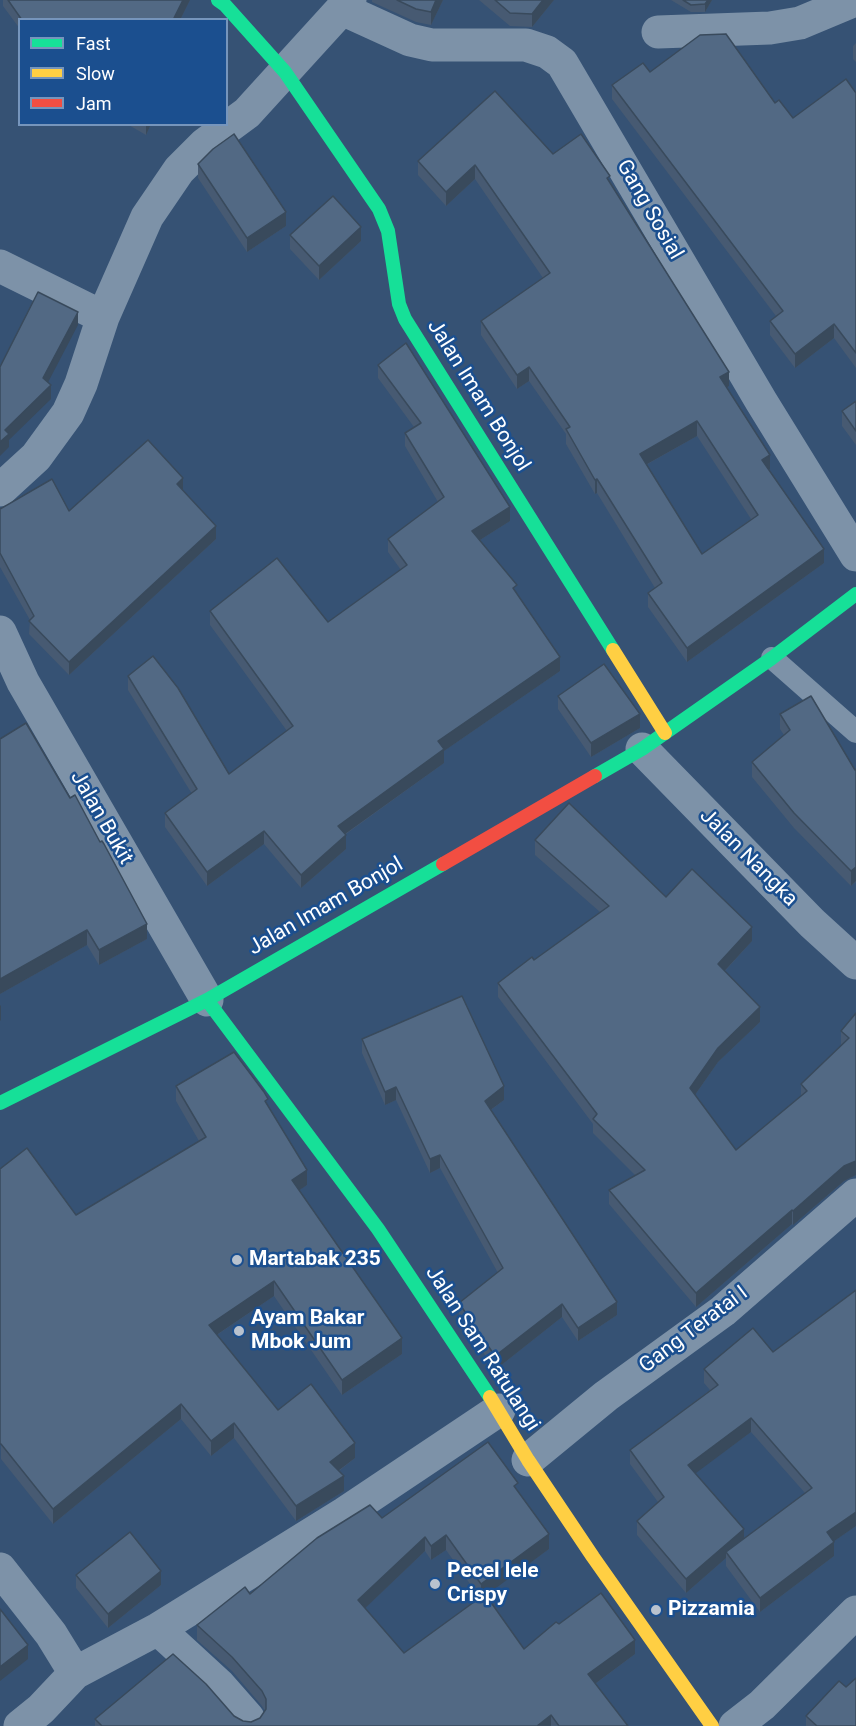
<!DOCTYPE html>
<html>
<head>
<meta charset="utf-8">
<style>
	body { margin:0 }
	#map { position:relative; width:856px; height:1726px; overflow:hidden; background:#365274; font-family:Roboto,sans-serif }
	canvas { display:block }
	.legend { position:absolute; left:18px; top:18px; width:210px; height:108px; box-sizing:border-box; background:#1b4f8f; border:2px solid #7695bc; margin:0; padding:8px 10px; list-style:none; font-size:18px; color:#fff }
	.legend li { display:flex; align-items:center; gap:12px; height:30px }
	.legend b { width:30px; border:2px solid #7695bc }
</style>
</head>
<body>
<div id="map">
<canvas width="856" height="1726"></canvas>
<ul class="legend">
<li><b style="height:8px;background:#16e098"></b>Fast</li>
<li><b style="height:8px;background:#ffcf43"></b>Slow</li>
<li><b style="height:8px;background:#f24e42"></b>Jam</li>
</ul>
</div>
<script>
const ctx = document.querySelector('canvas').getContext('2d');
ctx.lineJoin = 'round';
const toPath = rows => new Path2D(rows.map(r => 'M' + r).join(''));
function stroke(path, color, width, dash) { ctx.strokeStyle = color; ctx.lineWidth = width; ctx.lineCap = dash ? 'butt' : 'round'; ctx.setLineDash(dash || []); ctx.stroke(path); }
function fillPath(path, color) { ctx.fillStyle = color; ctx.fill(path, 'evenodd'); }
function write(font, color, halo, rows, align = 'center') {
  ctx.font = font + ' Roboto,sans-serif'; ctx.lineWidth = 5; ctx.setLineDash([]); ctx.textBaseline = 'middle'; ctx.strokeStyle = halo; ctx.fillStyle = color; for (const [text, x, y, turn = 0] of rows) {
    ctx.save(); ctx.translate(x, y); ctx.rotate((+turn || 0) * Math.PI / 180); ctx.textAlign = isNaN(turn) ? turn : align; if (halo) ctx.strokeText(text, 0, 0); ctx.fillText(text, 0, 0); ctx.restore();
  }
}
stroke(toPath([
	[772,658,856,732]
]), '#7d92a8', 22);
stroke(toPath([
	[342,9,410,40,432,45,526,45,547,52,562,63,761,401,856,555],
	[658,32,770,28,800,23,855,0],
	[0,266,103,317],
	[0,490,36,457,68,413,81,384,103,317,147,217,179,170,205,144,247,113,350,0],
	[0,632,23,682,207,1000],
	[642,749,812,923,856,963],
	[528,1460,606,1396,723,1311,856,1195],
	[0,1569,51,1634,75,1673],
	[158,1629,219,1685,248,1718],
	[20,1726,41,1709,75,1673,158,1629,345,1513,499,1410],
	[735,1726,762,1705,856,1612]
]), '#7d92a8', 33);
stroke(toPath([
	[218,0,225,5,285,72,379,209,388,231,399,304,405,319,613,650],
	[595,776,642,749,772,658,856,594],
	[207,1000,378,1229,490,1397],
	[0,1103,207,1000,443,864]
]), '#16e098', 14);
stroke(toPath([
	[613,650,665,733],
	[490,1397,528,1460,593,1557,712,1726]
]), '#ffcf43', 14);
stroke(toPath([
	[443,864,595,776]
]), '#f24e42', 14);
fillPath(toPath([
	[3,0,190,0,180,20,20,20,20,29,3,6],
	[372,0,443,0,431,25,416,22,372,2],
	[479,0,554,0,532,27,510,26],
	[671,0,712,0,705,12,691,12],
	[856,43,856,62,853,59,853,46],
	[650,72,775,103,793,118,856,93,856,368,834,338,795,368,770,335,770,321,776,316,612,99,612,85],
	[127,124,151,124,146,135],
	[553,154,610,182,729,386,727,387,770,469,769,470,824,563,687,662,648,607,648,593,655,588,597,493,595,494,566,444,566,434,529,381,517,389,481,335,481,321,543,278,475,179,446,206,418,175,418,161],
	[697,436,751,519,702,554,646,465],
	[198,164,286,226,247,252,198,178],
	[290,235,361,241,319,280,290,249],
	[378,365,510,521,480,540,517,593,560,671,444,751,444,763,346,834,346,849,301,888,264,844,207,886,165,827,165,813,192,794,128,690,128,676,229,774,287,731,210,625,210,611,328,622,401,570,388,552,388,539,438,502,405,446,405,433,414,427,378,378],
	[856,401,856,445,842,426,842,411],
	[183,490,216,539,69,675,29,634,30,620,0,567,0,509,69,511],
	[558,696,640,728,591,757,558,709],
	[780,714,855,770,856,769,856,882,851,886,794,828,752,777,752,762,784,735,780,729],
	[0,739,147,939,99,965,87,945,0,994],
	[535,840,666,897,752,941,725,971,760,1022,718,1062,695,1095,736,1150,801,1096,801,1084,841,1046,841,1031,856,1013,856,1175,844,1181,793,1225,792,1224,696,1307,609,1204,609,1190,635,1175,593,1133,593,1124,498,997,498,983,534,960,600,912,535,855],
	[362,1039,504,1100,491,1110,617,1315,578,1341,562,1317,495,1370,459,1316,459,1303,498,1273,440,1168,430,1173,396,1100,385,1105,362,1053],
	[176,1086,268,1105,307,1185,299,1190,402,1354,342,1395,274,1296,217,1335,278,1410,355,1458,339,1471,344,1491,296,1521,234,1438,211,1456,181,1419,53,1524,1,1459,0,1169,76,1215,199,1141,176,1101],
	[856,1290,856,1526,834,1541,834,1556,760,1612,726,1566,726,1558,686,1593,637,1535,637,1521,658,1502,630,1464,630,1450,710,1390,704,1383,704,1369,773,1352],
	[751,1432,805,1493,744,1539,695,1473],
	[518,1491,549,1549,485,1595,524,1649,559,1624,635,1654,595,1684,628,1726,95,1726,95,1719,234,1716,243,1721,251,1722,260,1718,265,1711,262,1706,232,1671,197,1640,197,1625,382,1518],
	[446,1550,480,1598,404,1653,365,1608,425,1551,431,1560],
	[76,1575,161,1585,108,1628,76,1588],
	[846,1687,856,1726,806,1726,806,1716]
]), '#475a72');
fillPath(toPath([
	[183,0,190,0,180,20,173,20],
	[436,0,443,0,431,25,431,12],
	[543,0,554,0,532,27,532,14],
	[708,0,712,0,705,12,705,4],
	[146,124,151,124,146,135],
	[475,165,475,179,446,206,446,192],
	[286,212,286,226,247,252,247,238],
	[361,227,361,241,319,280,319,266],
	[78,312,78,325,43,392,43,378],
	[834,324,834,338,795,368,795,354],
	[529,367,529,381,517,389,517,375],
	[729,372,729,386,720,391,720,377],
	[51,385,51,399,9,440,9,447,0,456,0,442,5,430],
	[697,421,697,436,640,468,640,454],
	[770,455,770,469,762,474,762,460],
	[183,478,183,492,177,484],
	[597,479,597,493,595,494,595,480],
	[510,507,510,521,472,545,472,531],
	[216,526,216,539,69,675,69,662],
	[824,549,824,563,687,662,687,648],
	[560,657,560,671,444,751,444,763,338,839,338,826,438,741],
	[640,714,640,728,591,757,591,743],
	[264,831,264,844,207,886,207,872],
	[346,835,346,849,301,888,301,875],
	[856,866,856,881,851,886,851,871],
	[147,924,147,939,99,965,99,950],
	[752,927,752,941,718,978,718,964],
	[87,930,87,945,0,994,0,979],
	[1,1005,1,1020,0,1021,0,1006],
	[760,1007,760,1022,718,1062,690,1102,690,1088,718,1048],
	[504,1086,504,1100,485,1114,485,1101],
	[396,1087,396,1100,385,1105,385,1092],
	[440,1155,440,1168,430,1173,430,1159],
	[856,1161,856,1175,844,1181,793,1225,793,1211,844,1166],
	[307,1170,307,1185,292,1195,292,1180],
	[792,1210,792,1224,696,1307,696,1293],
	[274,1281,274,1296,209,1340,209,1325],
	[617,1302,617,1315,578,1341,578,1328],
	[562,1304,562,1317,495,1370,495,1356],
	[402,1338,402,1354,342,1395,342,1380],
	[181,1404,181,1419,53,1524,53,1509],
	[751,1418,751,1432,688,1479,688,1465],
	[234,1423,234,1438,211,1456,211,1441],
	[355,1443,355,1458,330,1477,330,1462],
	[344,1476,344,1491,296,1521,296,1506],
	[856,1512,856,1526,827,1546,827,1532],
	[744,1529,744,1543,726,1552,726,1558,686,1593,686,1579],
	[549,1534,549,1549,481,1599,481,1584],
	[446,1535,446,1550,431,1560,431,1546],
	[425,1537,425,1551,358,1615,358,1600],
	[834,1542,834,1556,760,1612,760,1598],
	[161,1571,161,1585,108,1628,108,1614],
	[635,1640,635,1654,588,1689,588,1674],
	[28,1645,28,1659,0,1681,0,1667],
	[551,1715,551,1726,537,1726]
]), '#394a5c');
const building = toPath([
	[8,0,183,0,173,20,22,20,8,0],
	[397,0,436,0,431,12,416,9,397,0],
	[495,0,543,0,532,14,510,13,495,0],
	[683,0,708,0,705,4,691,5,683,0],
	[726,34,775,103,779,100,793,118,846,79,856,93,856,353,834,324,795,354,770,321,783,311,612,85,643,63,650,72,700,35,726,34],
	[495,91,553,154,581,134,610,176,607,178,729,372,720,377,770,455,762,460,824,549,687,648,648,593,662,583,597,479,595,480,566,429,570,427,529,367,517,375,481,321,550,273,475,165,446,192,418,161,495,91],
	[697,421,758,515,702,554,640,454,697,421],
	[234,134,286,212,247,238,198,164,213,149,234,134],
	[333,196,361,227,319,266,290,235,333,196],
	[38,292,78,312,43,378,51,385,5,430,9,434,0,442,0,367,38,292],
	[406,343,510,507,472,531,517,585,513,588,560,657,438,741,444,749,338,826,346,835,301,875,264,831,207,872,165,813,197,789,128,676,153,656,178,688,229,774,293,726,210,611,277,558,328,622,407,565,388,539,444,497,405,433,421,423,378,365,406,343],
	[856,401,856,431,842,411,856,401],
	[148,440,183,478,177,484,216,526,69,662,29,621,34,616,0,553,0,509,52,479,69,511,148,440],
	[604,664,640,714,591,743,558,696,604,664],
	[811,696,855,770,856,769,856,867,851,871,794,813,752,762,790,730,780,714,811,696],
	[26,723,70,798,75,795,100,842,102,841,104,844,147,924,99,950,87,930,0,979,0,739,26,723],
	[569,803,666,897,692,869,752,927,718,964,760,1007,718,1048,690,1088,736,1150,807,1091,801,1084,849,1038,841,1031,856,1013,856,1161,844,1166,793,1211,792,1210,696,1293,609,1190,645,1170,593,1119,597,1114,498,983,532,957,534,960,609,906,535,840,569,803],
	[462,996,504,1086,485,1101,617,1302,578,1328,562,1304,495,1356,459,1303,503,1268,440,1155,430,1159,396,1087,385,1092,362,1039,462,996],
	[234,1052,264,1092,268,1099,265,1101,307,1170,292,1180,402,1338,342,1380,274,1281,209,1325,278,1410,311,1384,355,1443,330,1462,344,1476,296,1506,234,1423,211,1441,181,1404,53,1509,1,1444,0,1444,0,1169,27,1148,76,1215,206,1137,176,1086,234,1052],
	[856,1290,856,1512,827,1532,834,1542,760,1598,726,1552,812,1488,751,1418,688,1465,744,1529,686,1579,637,1521,664,1497,630,1450,718,1385,704,1369,753,1328,773,1352,856,1290],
	[488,1442,518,1483,514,1486,549,1534,481,1584,446,1535,431,1546,425,1537,358,1600,404,1653,485,1594,524,1649,556,1622,559,1624,601,1593,635,1640,588,1674,628,1726,559,1726,551,1715,537,1726,102,1726,95,1719,173,1654,206,1684,234,1716,243,1721,251,1722,260,1718,266,1709,266,1699,262,1691,232,1657,197,1625,245,1587,250,1594,317,1538,370,1505,382,1518,488,1442],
	[130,1532,161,1571,108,1614,76,1575,130,1532],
	[0,1609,28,1645,0,1667,0,1609],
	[856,1678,856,1726,817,1726,806,1716,839,1681,846,1687,856,1678]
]);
fillPath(building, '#526984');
stroke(building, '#394a5c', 1.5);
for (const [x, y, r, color] of [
	[237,1260,6,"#b9c2ce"],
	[239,1331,6,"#b9c2ce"],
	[435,1584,6,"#b9c2ce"],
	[656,1610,6,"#b9c2ce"]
]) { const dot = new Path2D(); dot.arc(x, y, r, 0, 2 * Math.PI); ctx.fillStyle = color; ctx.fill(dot); stroke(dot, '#1b4f8f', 2); }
write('21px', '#fff', '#1b4f8f', [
	["Gang Sosial",649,210,60],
	["Jalan Imam Bonjol",478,396,58],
	["Jalan Bukit",101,818,60],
	["Jalan Nangka",748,858,45],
	["Jalan Imam Bonjol",326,907,-30],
	["Gang Teratai I",694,1330,-37],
	["Jalan Sam Ratulangi",482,1349,57]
]);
write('bold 21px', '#fff', '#1b4f8f', [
	["Martabak 235",249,1260],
	["Ayam Bakar",251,1319],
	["Mbok Jum",251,1343],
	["Pecel lele",447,1572],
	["Crispy",447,1596],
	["Pizzamia",668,1610]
], 'left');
</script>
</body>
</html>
